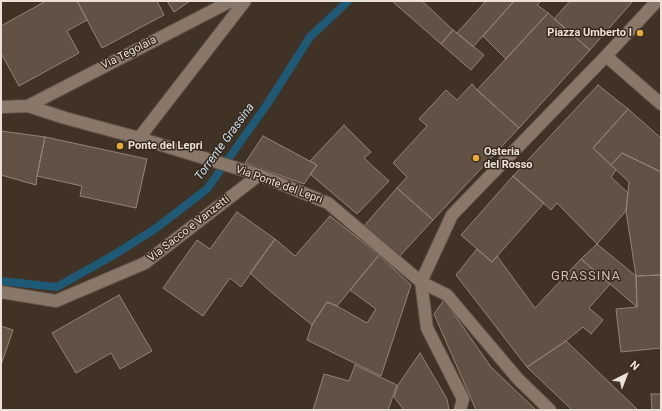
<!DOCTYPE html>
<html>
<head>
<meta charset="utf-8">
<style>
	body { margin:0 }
	#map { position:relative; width:662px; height:411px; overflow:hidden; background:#413226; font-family:Roboto,sans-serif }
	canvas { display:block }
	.frame { position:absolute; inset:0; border:2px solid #ebe1d9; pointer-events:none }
	.north { position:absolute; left:606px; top:355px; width:40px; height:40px; -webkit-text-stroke:3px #37281c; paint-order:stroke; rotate:42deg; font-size:11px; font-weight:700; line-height:16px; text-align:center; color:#ebe1d9 }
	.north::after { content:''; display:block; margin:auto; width:14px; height:18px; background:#ebe1d9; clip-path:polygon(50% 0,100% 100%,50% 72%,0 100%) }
</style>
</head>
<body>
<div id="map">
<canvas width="662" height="411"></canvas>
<div class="frame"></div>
<div class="north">N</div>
</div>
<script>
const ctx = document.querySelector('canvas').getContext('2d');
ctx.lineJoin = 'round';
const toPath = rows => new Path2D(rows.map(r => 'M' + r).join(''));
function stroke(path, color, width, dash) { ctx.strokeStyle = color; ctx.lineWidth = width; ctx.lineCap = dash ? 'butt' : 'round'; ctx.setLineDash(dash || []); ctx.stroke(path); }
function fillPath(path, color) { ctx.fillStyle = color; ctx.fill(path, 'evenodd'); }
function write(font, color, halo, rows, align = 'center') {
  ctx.font = font + ' Roboto,sans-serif'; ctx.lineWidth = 3; ctx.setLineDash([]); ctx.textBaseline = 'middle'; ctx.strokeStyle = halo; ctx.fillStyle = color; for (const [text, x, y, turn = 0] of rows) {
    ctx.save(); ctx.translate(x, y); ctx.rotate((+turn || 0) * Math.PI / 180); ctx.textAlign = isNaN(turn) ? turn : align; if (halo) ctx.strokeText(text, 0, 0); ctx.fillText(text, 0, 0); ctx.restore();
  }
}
stroke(toPath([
	[1,281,57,287,112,256,155,229,207,189,268,103,310,37,348,1]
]), '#1e5a75', 8);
const building = toPath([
	[46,1,77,1,87,20,67,31,79,53,19,86,1,53,1,26,46,1],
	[77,1,157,1,164,15,102,48,77,1],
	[167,1,190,1,174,12,167,1],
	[392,1,422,1,453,30,441,44,392,1],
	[486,1,514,1,473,47,457,33,486,1],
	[514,1,541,1,537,5,548,13,506,59,483,36,514,1],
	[570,1,633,1,590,50,554,19,570,1],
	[548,13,590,50,519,128,477,90,548,13],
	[453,30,484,55,471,70,441,44,453,30],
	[472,84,477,90,519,128,433,220,397,188,407,177,393,163,427,126,419,119,446,90,457,100,472,84],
	[598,85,628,109,593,148,616,170,611,177,628,193,626,211,597,244,557,203,551,210,513,176,598,85],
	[628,109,661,138,661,172,622,153,611,165,593,148,628,109],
	[344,125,371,152,364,158,389,181,357,214,310,174,317,165,310,161,344,125],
	[1,131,45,137,37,176,36,185,1,175,1,131],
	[263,136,317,165,304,184,245,163,263,136],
	[45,137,147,159,136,208,80,196,82,186,37,176,45,137],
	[622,153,661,172,661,275,636,276,626,211,629,182,611,165,622,153],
	[513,176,544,203,492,262,461,235,513,176],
	[397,188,433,220,398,258,364,226,397,188],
	[237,212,275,239,241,287,230,278,203,316,163,288,197,240,210,249,237,212],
	[330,216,379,255,337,306,327,302,312,325,270,291,250,273,275,239,295,256,330,216],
	[597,244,636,276,637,307,581,259,597,244],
	[477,249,492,262,497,256,535,308,581,259,610,284,589,308,603,320,591,334,583,327,566,341,527,367,456,275,477,249],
	[379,255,411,285,381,376,307,340,312,325,327,302,337,306,367,323,376,309,350,290,379,255],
	[661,275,661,348,621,352,616,309,637,307,636,276,661,275],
	[119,295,152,351,120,369,111,353,76,373,52,333,119,295],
	[444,300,491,367,536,410,476,410,434,314,444,300],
	[1,326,13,330,1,365,1,326],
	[566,341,638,410,572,410,527,367,566,341],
	[420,353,447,399,449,410,404,410,394,397,398,385,420,353],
	[355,365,397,385,388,410,313,410,324,374,349,381,355,365],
	[651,394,661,394,661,410,652,410,651,394]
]);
fillPath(building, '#625145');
stroke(building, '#958376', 1);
const street = toPath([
	[606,56,661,104],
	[28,106,231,1],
	[1,107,28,106,65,118,139,138,259,175,328,203,421,282,447,295,518,379,550,410],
	[139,138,245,1],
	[1,292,56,301,145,263,259,175],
	[460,410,463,399,427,328,421,282,452,215,606,56,657,1]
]);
stroke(street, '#5e5147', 14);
stroke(street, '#89776a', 12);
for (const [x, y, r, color] of [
	[640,33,4,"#e9ab38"],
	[120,146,4,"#e9ab38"],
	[476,158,4,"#e9ab38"]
]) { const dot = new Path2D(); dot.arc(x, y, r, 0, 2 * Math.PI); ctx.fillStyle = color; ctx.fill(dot); stroke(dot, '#37281c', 1.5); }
write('bold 11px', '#ebe1d9', '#37281c', [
	["Piazza Umberto I",632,33,"right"],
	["Ponte del Lepri",128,146],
	["Osteria",484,152],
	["del Rosso",484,165]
], 'left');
write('11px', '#ebe1d9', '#37281c', [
	["Via Tegolaia",129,53,-27],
	["Via Ponte del Lepri",279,185,20],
	["Via Sacco e Vanzetti",189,229,-38]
]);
write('italic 12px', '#cae2ef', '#37281c', [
	["Torrente Grassina",225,142,-54]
]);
ctx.letterSpacing = '1px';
write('13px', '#d2beb0', '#37281c', [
	["GRASSINA",586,277]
]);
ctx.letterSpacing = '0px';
</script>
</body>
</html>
